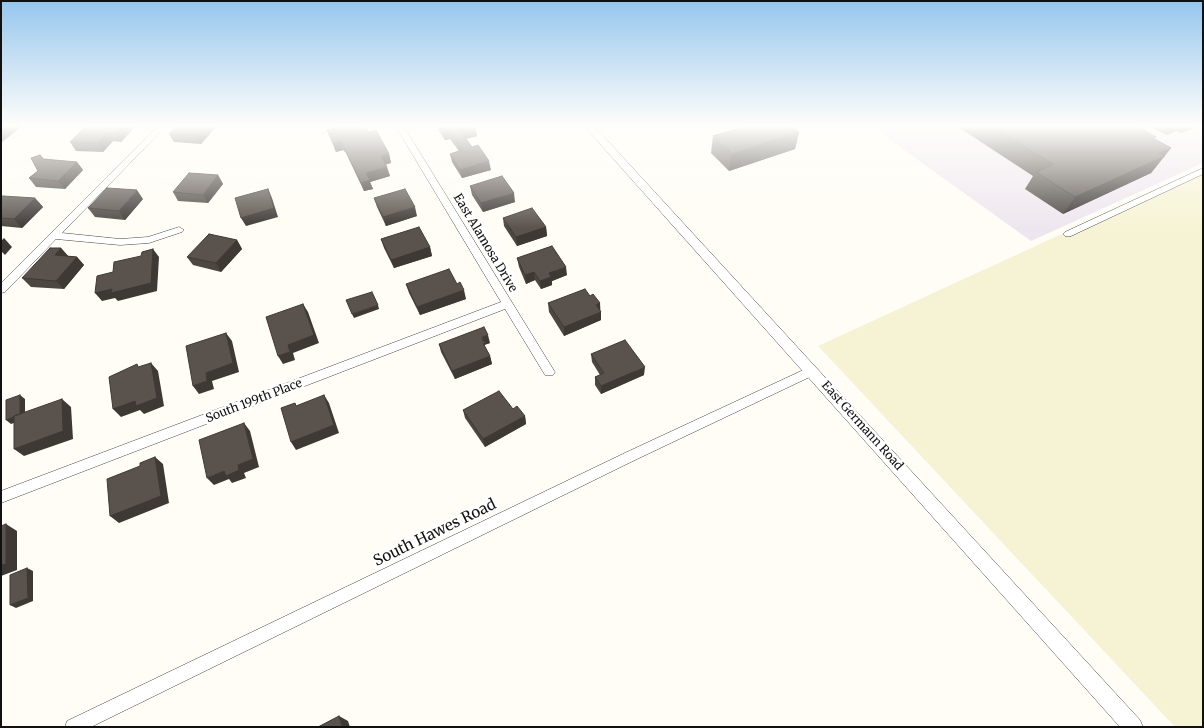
<!DOCTYPE html>
<html>
<head>
<meta charset="utf-8">
<style>
	body { margin:0 }
	#map { position:relative; width:1204px; height:728px; overflow:hidden; background:#fffdf5; font-family:Merriweather,serif }
	canvas { display:block }
	.frame { position:absolute; inset:0; border:2px solid #111; pointer-events:none }
</style>
</head>
<body>
<div id="map">
<canvas width="1204" height="728"></canvas>
<div class="frame"></div>
</div>
<script>
const ctx = document.querySelector('canvas').getContext('2d');
ctx.lineJoin = 'round';
function fillPath(path, color) { ctx.fillStyle = color; ctx.fill(path, 'evenodd'); }
const toPath = rows => new Path2D(rows.map(r => 'M' + r).join(''));
function stroke(path, color, width, dash) { ctx.strokeStyle = color; ctx.lineWidth = width; ctx.lineCap = dash ? 'butt' : 'round'; ctx.setLineDash(dash || []); ctx.stroke(path); }
function write(font, color, halo, rows, align = 'center') {
  ctx.font = font + ' Merriweather,serif'; ctx.lineWidth = 5; ctx.setLineDash([]); ctx.textBaseline = 'middle'; ctx.strokeStyle = halo; ctx.fillStyle = color; for (const [text, x, y, turn = 0] of rows) {
    ctx.save(); ctx.translate(x, y); ctx.rotate((+turn || 0) * Math.PI / 180); ctx.textAlign = isNaN(turn) ? turn : align; if (halo) ctx.strokeText(text, 0, 0); ctx.fillText(text, 0, 0); ctx.restore();
  }
}
fillPath(toPath([
	[872,127,1203,127,1203,163,1031,241]
]), '#eee6ef');
fillPath(toPath([
	[1203,169,1203,727,1175,727,818,346]
]), '#f6f3d4');
const minor = toPath([
	[157,127,165,127,62,233,120,239,148,237,179,227,184,230,182,232,149,243,120,245,56,239,5,292,1,293,1,283,157,127],
	[396,127,404,127,553,369,555,372,553,375,545,375,505,309,1,503,1,491,501,302,396,127],
	[1203,168,1203,174,1071,236,1065,236,1063,234,1065,232,1203,168],
	[812,366,816,368,818,371,816,374,635,460,91,727,65,727,67,721,627,452,812,366]
]);
const tertiary = toPath([
	[585,127,595,127,1140,720,1143,727,1120,727,585,127]
]);
stroke(minor, '#444', 1);
stroke(tertiary, '#444', 1);
fillPath(minor, '#fff');
fillPath(tertiary, '#fff');
fillPath(toPath([
	[85,127,135,127,121,142,113,141,103,152,76,151,70,142],
	[176,127,214,127,215,128,201,144,174,142,169,134],
	[332,127,365,127,369,132,389,154,391,163,385,164,390,176,370,182,373,189,364,191,346,153,343,150,336,152,327,130,333,129],
	[438,127,475,127,477,136,466,139,472,147,491,170,462,178,452,162,450,154,459,151,450,139,445,140,438,130],
	[743,127,796,127,795,128,799,132,795,149,729,171,711,153,713,136],
	[958,127,1138,127,1154,139,1171,148,1151,173,1063,214,1025,189,1033,176],
	[1150,127,1196,127,1181,133,1176,131,1167,135],
	[40,155,44,159,77,162,83,170,65,189,36,187,29,178,38,171],
	[218,175,223,184,208,203,178,201,173,192],
	[470,186,515,202,483,212,472,195],
	[1,197,35,198,43,207,22,228,1,226],
	[374,198,417,216,386,226,377,207],
	[143,199,125,220,95,217,88,208],
	[503,218,546,227,547,236,517,246,504,226],
	[381,239,430,247,432,256,394,268,384,248],
	[237,240,242,249,221,272,193,265,187,257],
	[61,248,68,256,77,257,84,265,64,289,31,287,22,278],
	[517,258,567,275,552,281,552,285,541,289,535,280,526,284,519,267],
	[406,284,457,284,466,299,420,315,409,293],
	[590,296,600,303,601,320,564,336,549,312,548,303],
	[490,343,484,345,490,356,492,364,455,379,441,352,439,344],
	[591,354,644,375,601,394,595,385,595,377,600,375,592,362],
	[513,409,525,416,526,424,485,447,465,418,463,410]
]), '#4d4742');
fillPath(toPath([
	[4,127,21,127,1,143,1,129],
	[122,127,135,127,121,142,116,133],
	[204,127,214,127,215,128,201,144,197,136],
	[475,127,477,136,462,140,460,131],
	[790,127,796,127,794,133,799,132,795,149,729,171,732,154],
	[1173,127,1180,127,1176,131,1167,135],
	[1186,127,1196,127,1181,133],
	[449,130,450,139,445,140,443,132],
	[107,133,113,141,103,152,97,143],
	[340,141,343,150,336,152,333,143],
	[1171,148,1151,173,1063,214,1075,197,1159,153],
	[389,154,391,163,384,165,381,156],
	[489,161,491,170,462,178,460,170],
	[77,162,83,170,65,189,58,181],
	[387,167,390,176,370,182,373,189,364,191,361,183,366,173],
	[218,175,223,184,208,203,203,195],
	[268,189,272,198,278,217,246,226,241,218],
	[137,190,143,199,125,220,119,211],
	[514,193,515,202,483,212,481,203],
	[35,198,43,207,22,228,14,219],
	[415,207,417,216,386,226,383,217],
	[546,227,547,236,517,246,516,237],
	[4,238,12,247,5,255,1,251,1,241],
	[237,240,242,249,221,272,216,263],
	[430,247,432,256,394,268,391,260],
	[61,248,69,257,55,255],
	[153,249,159,257,157,291,118,301,115,298,102,301,95,293],
	[77,257,84,265,64,289,56,281],
	[566,267,567,275,552,281,552,285,541,289,540,281,549,273],
	[534,272,535,280,526,284,525,275],
	[464,290,466,299,420,315,417,307],
	[600,303,600,312,596,305],
	[303,304,308,312,319,343,293,353,295,360,283,364,278,356,288,345],
	[378,305,379,309,354,318,352,314],
	[601,312,601,320,564,336,564,327],
	[226,333,232,341,239,372,212,381,214,389,199,394,193,386,206,373],
	[488,335,490,343,484,345,482,337],
	[490,356,492,364,455,379,452,371],
	[151,363,158,371,164,406,144,414,140,410,121,417,113,409],
	[645,367,644,375,601,394,601,386],
	[20,395,25,399,25,419,11,424,6,420],
	[324,395,329,403,339,433,296,450,291,442],
	[62,399,71,407,73,439,24,456,14,449],
	[525,416,526,424,485,447,483,439],
	[244,423,250,431,259,467,244,473,246,478,232,483,229,479,214,485,207,478,238,465],
	[155,457,163,464,169,503,119,523,110,516],
	[6,524,17,531,17,570,1,576,1,565],
	[27,568,33,571,33,601,16,608,10,605],
	[339,716,348,721,350,727,342,727]
]), '#3f3936');
const building = toPath([
	[85,127,122,127,116,133,107,133,97,143,70,142,85,127],
	[176,127,204,127,197,136,169,134,176,127],
	[333,127,365,127,369,132,376,130,389,154,381,156,387,167,366,173,370,180,361,183,343,145,340,141,333,143,327,130,334,129,333,127],
	[440,127,475,127,460,131,472,147,478,145,489,161,460,170,450,154,462,150,449,130,443,132,440,127],
	[743,127,793,127,799,132,732,154,713,136,743,127],
	[993,127,1138,127,1156,137,1153,138,1171,148,1159,153,1165,156,1075,197,1036,172,1053,164,993,127],
	[40,155,43,159,77,162,58,181,29,178,38,171,31,158,40,155],
	[189,173,218,175,203,195,173,192,189,173],
	[502,176,514,193,481,203,470,186,502,176],
	[107,188,137,190,119,211,88,208,107,188],
	[268,189,274,208,241,218,235,198,268,189],
	[405,189,415,207,383,217,374,198,405,189],
	[3,196,35,198,14,219,1,218,1,197,3,196],
	[532,208,546,227,516,237,503,218,532,208],
	[419,227,430,247,391,260,381,239,419,227],
	[209,234,237,240,216,263,187,257,209,234],
	[552,246,566,267,549,273,551,277,540,281,534,272,525,275,517,258,552,246],
	[50,248,61,248,55,255,77,257,56,281,22,278,50,248],
	[153,249,151,283,111,293,112,289,95,293,97,276,113,272,114,262,141,256,142,252,153,249],
	[449,269,457,284,460,282,464,290,417,307,406,284,449,269],
	[585,289,590,296,593,294,600,303,596,305,601,312,564,327,548,303,585,289],
	[372,292,378,305,352,314,346,300,372,292],
	[303,304,314,335,288,345,290,352,278,356,266,317,303,304],
	[484,327,488,335,482,337,483,343,490,356,452,371,439,344,484,327],
	[226,333,233,363,206,373,207,381,193,386,186,346,226,333],
	[625,340,645,367,601,386,595,377,604,373,591,354,625,340],
	[151,363,157,398,136,406,135,401,113,409,109,377,137,364,138,367,151,363],
	[499,391,513,409,517,406,525,416,483,439,463,410,499,391],
	[20,395,20,414,14,416,14,417,6,420,6,400,20,395],
	[324,395,334,425,291,442,281,408,295,403,296,406,324,395],
	[62,399,63,431,14,449,14,416,62,399],
	[244,423,253,459,238,465,239,470,226,476,224,471,207,478,199,440,244,423],
	[155,457,161,496,110,516,107,479,140,466,140,463,155,457],
	[6,524,6,564,1,565,1,526,6,524],
	[27,568,28,598,10,605,10,575,27,568],
	[339,716,342,727,318,727,339,716]
]);
fillPath(building, '#5a524d');
stroke(building, '#3f3936', 1);
const sky = ctx.createLinearGradient(0, 0, 0, 229);
sky.addColorStop(0, '#95c6ee');
sky.addColorStop(0.55, '#fffefa');
sky.addColorStop(1, '#fffefa00');
ctx.fillStyle = sky;
ctx.fillRect(0, 0, 1204, 229);
write('12px', '#111', '#fff', [
	["East Alamosa Drive",485,243,59],
	["South 199th Place",254,401,-21],
	["East Germann Road",862,426,48]
]);
write('15px', '#111', '#fff', [
	["South Hawes Road",435,533,-26]
]);
</script>
</body>
</html>
